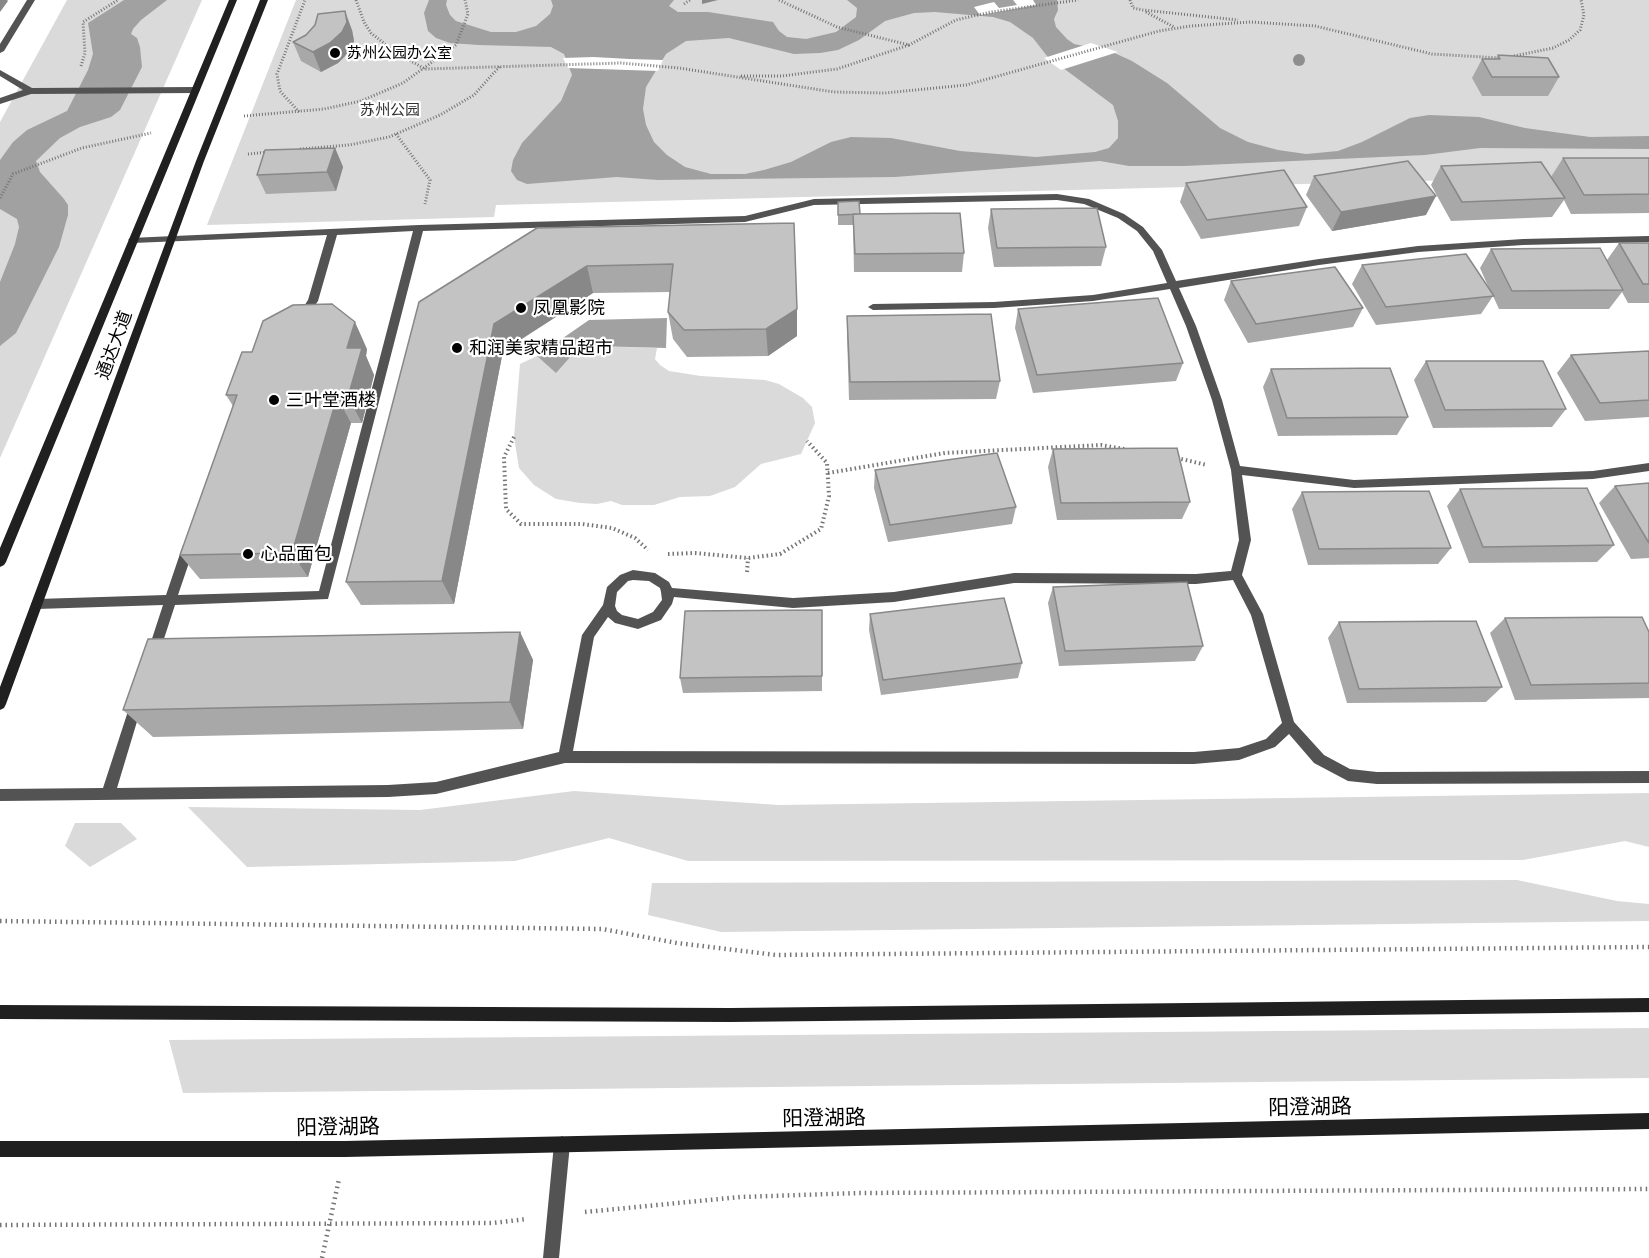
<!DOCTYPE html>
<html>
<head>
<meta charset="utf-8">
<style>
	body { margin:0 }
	canvas { display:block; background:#fff }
</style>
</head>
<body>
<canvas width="1649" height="1258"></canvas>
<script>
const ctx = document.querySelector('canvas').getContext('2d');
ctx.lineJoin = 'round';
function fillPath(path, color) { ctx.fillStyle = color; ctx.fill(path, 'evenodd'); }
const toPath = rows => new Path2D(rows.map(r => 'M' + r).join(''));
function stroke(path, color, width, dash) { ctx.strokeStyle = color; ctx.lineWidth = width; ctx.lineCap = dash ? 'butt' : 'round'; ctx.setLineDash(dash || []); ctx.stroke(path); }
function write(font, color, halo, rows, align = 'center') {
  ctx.font = font + ' Ubuntu,"Noto Sans SC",sans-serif'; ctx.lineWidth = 4.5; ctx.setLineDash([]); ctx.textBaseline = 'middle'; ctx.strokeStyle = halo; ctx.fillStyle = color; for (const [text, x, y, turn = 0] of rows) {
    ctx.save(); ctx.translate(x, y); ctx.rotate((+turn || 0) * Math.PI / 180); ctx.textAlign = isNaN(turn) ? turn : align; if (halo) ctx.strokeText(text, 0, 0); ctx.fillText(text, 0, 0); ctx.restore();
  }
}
fillPath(toPath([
	[67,0,202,0,0,458,0,122],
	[296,0,1649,0,1649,175,496,205,494,217,207,225],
	[592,346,657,348,655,359,660,365,669,371,701,376,765,380,779,384,803,398,812,407,815,423,801,454,761,464,735,487,710,496,680,497,654,505,622,505,611,501,597,504,580,503,556,499,534,485,519,468,514,437,520,364,537,356,556,372,573,354],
	[574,791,779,805,1649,793,1649,847,1625,841,1523,860,688,861,609,838,515,861,247,867,188,807,420,810],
	[75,823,121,823,137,839,90,867,65,846],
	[1517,880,1617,901,1649,904,1649,921,721,932,648,915,652,883],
	[1649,1028,1649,1078,183,1093,169,1040]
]), '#dadada');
fillPath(toPath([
	[124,0,167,0,141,20,133,29,131,34,137,38,140,47,142,67,120,110,111,117,80,127,60,138,36,161,40,172,64,199,68,205,68,215,59,247,16,333,0,346,0,282,15,244,19,227,17,219,0,209,0,160,13,142,27,130,67,111,88,70,93,54,88,23],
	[429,0,447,0,446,5,450,15,456,21,491,32,516,32,536,26,550,14,553,6,551,0,674,0,669,6,678,12,708,12,773,22,779,31,787,37,806,39,836,32,856,17,857,8,847,0,1057,0,1058,10,1054,19,1056,27,1067,39,1074,44,1110,51,1132,61,1167,83,1220,128,1248,142,1278,150,1306,154,1338,151,1362,142,1410,118,1429,115,1479,117,1525,128,1590,137,1649,136,1649,149,1480,148,1425,155,1184,166,1129,166,1100,161,895,177,658,180,617,177,527,184,517,180,511,171,513,160,522,143,561,101,572,75,564,54,551,47,479,45,450,43,436,38,428,31,424,13],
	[935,12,993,17,1010,22,1033,38,1047,56,1113,105,1118,121,1118,138,1109,148,1095,152,1036,157,960,151,891,138,851,137,831,142,791,162,764,170,745,174,711,174,685,167,667,155,654,142,646,125,643,109,646,87,666,54,686,41,729,38,794,54,820,53,838,50,859,40,885,21,914,13],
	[667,318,666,348,592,346,573,354,556,373,537,356,589,320]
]), '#a1a1a1');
fillPath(toPath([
	[1013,0,1033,0,1036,5,980,15,974,7,994,2,999,8,1017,5],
	[1091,43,1118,52,1061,70,1044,58],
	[593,57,630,59,663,60,658,71,568,68,563,58]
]), '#fff');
stroke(toPath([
	[356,0,364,22,371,33,395,52,425,69,621,63,679,68,834,92,885,93,966,85,1159,31,1191,26,1250,22,1315,26,1432,54,1500,58],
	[779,0,837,27,909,45,956,20,991,12,1078,0],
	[1130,0,1133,8,1143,10,1238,20],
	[684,4,690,0],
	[1146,12,1174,27],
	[1514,56,1553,48,1569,40,1580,30,1584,15,1581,0],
	[81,66,85,53,83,22,118,0],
	[741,76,782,76,837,69,909,45],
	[299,112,280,91,277,74,305,0],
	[244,116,324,109,361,101,403,83,456,45,468,14,465,0],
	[396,134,430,180,425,204],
	[300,149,349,145,389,137,440,115,474,95,500,66],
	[248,154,269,152],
	[0,198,13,174,82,148,151,133]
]), '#757575', 3, [1, 2]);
stroke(toPath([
	[514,437,504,457,506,509,521,524,582,524,612,528,635,538,648,550],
	[1177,458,1207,465],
	[828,473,945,453,1101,445,1125,449],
	[668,554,695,553,748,558,780,554,821,529,829,496,827,463,807,441],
	[747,572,748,558]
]), '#757575', 4, [1.5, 3]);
stroke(toPath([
	[0,921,602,929,677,943,776,955,1649,947],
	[585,1212,740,1197,860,1193,1649,1189],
	[0,1225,493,1223,527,1219],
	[322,1258,339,1179]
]), '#757575', 4.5, [1.5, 4]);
fillPath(toPath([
	[27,0,35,0,4,51,0,53,0,44,27,0],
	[0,70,32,88,196,87,200,90,196,93,31,94,0,104,0,98,23,90,0,76,0,70],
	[1057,194,1089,199,1124,214,1143,227,1162,250,1176,281,1319,259,1418,246,1523,239,1649,236,1649,242,1523,245,1418,252,1319,265,1179,288,1196,326,1222,400,1240,466,1354,480,1593,471,1649,463,1649,471,1593,479,1354,488,1242,475,1251,540,1242,575,1263,614,1294,722,1324,755,1350,769,1377,772,1649,771,1649,783,1377,784,1348,781,1314,763,1289,734,1275,747,1239,760,1194,764,565,763,436,794,388,797,0,801,0,789,103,788,130,705,132,701,136,699,140,701,142,705,117,788,388,785,436,782,559,752,582,635,603,605,607,587,620,575,633,570,655,573,669,582,672,588,793,598,894,592,1014,573,1196,574,1231,571,1239,540,1231,470,1212,400,1186,326,1170,289,1093,301,994,308,873,310,868,307,873,304,994,302,1093,295,1167,283,1153,251,1137,231,1118,218,1084,204,1057,200,814,205,745,222,423,231,328,599,175,605,159,654,157,658,153,659,149,658,147,654,163,605,37,609,33,607,31,604,33,601,37,599,166,595,183,545,189,540,195,545,178,595,319,591,413,231,337,235,318,301,306,319,302,320,297,317,308,300,327,235,133,243,128,240,130,238,419,225,745,216,814,199,1057,194],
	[633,580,649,581,660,588,661,592,662,600,653,612,638,619,622,615,617,611,615,606,617,592,628,581,633,580],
	[1233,580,1251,615,1282,723,1266,739,1239,748,1194,752,573,751,594,637,608,617,615,623,638,629,661,620,672,604,674,597,793,608,894,602,1014,583,1196,584,1233,580],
	[562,1136,567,1139,570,1144,559,1258,543,1258,554,1144,557,1139,562,1136]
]), '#535353');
fillPath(toPath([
	[229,0,237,0,6,562,4,565,0,567,0,548,229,0],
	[260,0,268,0,204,161,6,704,4,708,0,710,0,687,196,161,260,0],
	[1649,998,1649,1012,731,1022,0,1019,0,1005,731,1008,1649,998],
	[1649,1113,1649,1129,345,1157,0,1157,0,1141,345,1141,1649,1113]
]), '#202020');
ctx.fillStyle = '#8e8e8e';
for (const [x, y] of [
	[1299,60]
]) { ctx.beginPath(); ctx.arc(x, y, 6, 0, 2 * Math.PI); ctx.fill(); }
fillPath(toPath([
	[352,30,354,41,349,52,338,63,321,72,301,61,293,42],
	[1498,55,1559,77,1548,96,1482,96,1472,78,1482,59,1495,59],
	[335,148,343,167,336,191,266,194,257,175],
	[1563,158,1649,158,1649,213,1571,214,1564,200,1552,217,1451,221,1431,185,1441,166,1551,177],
	[1314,176,1426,215,1332,231,1306,195],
	[1186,183,1307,207,1299,226,1201,239,1180,202],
	[838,202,860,214,964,253,962,272,854,272,853,225,838,225],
	[991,209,1106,247,1101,266,994,267,988,228],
	[794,223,797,336,768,356,687,357,673,339,668,312,671,292,593,293,503,351,454,604,361,605,346,582,537,228],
	[1619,243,1649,243,1649,303,1628,303,1622,292,1609,309,1499,309,1493,296,1481,314,1376,325,1352,284,1362,265,1491,293,1480,268,1491,249,1607,260],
	[1231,281,1363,308,1353,327,1248,343,1224,300],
	[1018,309,1183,363,1176,381,1033,393,1015,328],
	[847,316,1000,381,996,399,849,400,847,334],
	[367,349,366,356,374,375,362,423,351,423,308,577,200,579,180,555,233,406,226,395,252,352],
	[1649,351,1649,417,1585,421,1557,373,1571,355],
	[1426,361,1566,409,1552,427,1433,428,1414,380],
	[1271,369,1408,417,1397,435,1278,436,1263,387],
	[1053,449,1190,502,1182,519,1057,520,1048,467],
	[875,470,1016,507,1012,524,888,542,874,488],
	[1649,483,1649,558,1631,559,1599,503,1615,486],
	[1460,489,1614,545,1597,562,1469,563,1447,506],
	[1302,492,1451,548,1438,564,1308,565,1292,509],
	[1053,587,1203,646,1195,661,1059,666,1048,603],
	[822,610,822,691,683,693,680,678],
	[870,614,1022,663,1018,678,881,695,869,630],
	[1505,618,1649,632,1649,698,1515,700,1490,633],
	[1339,622,1502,687,1486,702,1347,703,1328,638],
	[520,632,533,660,523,729,153,737,123,710]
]), '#a8a8a8');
fillPath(toPath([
	[0,0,7,0,8,1,0,12],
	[702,0,718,0,702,4],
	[345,11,352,30,354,41,349,52,338,63,321,72,313,52],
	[335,148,343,167,336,191,327,172],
	[1436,196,1426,215,1332,231,1341,212],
	[587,266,593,293,503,351,454,604,442,581,494,324],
	[797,309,797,336,768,356,766,329],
	[355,322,367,349,366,356,374,375,362,423,348,397,347,348],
	[337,397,351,423,308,577,292,553],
	[520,632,533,660,523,729,510,702]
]), '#888');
const building = toPath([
	[345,11,347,22,342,32,330,43,313,52,293,42,306,35,315,25,318,14,345,11],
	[1498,55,1548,58,1559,77,1492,77,1482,59,1500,59,1498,55],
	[335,148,327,172,257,175,265,150,335,148],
	[1563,158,1649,158,1649,194,1584,195,1563,158],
	[1408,161,1436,196,1341,212,1314,176,1408,161],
	[1541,162,1565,198,1462,202,1441,166,1541,162],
	[1284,170,1307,207,1207,220,1186,183,1284,170],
	[859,201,860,214,838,215,838,202,859,201],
	[1097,208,1106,247,997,248,991,209,1097,208],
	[960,213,964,253,855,254,853,214,960,213],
	[794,223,797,309,766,329,684,330,668,312,673,264,587,266,494,324,442,581,346,582,419,302,537,228,794,223],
	[1619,243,1649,243,1649,284,1643,284,1619,243],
	[1600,248,1623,290,1512,291,1491,249,1600,248],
	[1466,254,1494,296,1386,307,1362,265,1466,254],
	[1335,267,1363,308,1256,324,1231,281,1335,267],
	[1158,298,1183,363,1037,375,1018,309,1158,298],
	[332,304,355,322,347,348,362,348,348,397,337,397,292,553,180,555,237,395,226,395,242,352,252,352,263,321,293,305,332,304],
	[991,314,1000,381,850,382,847,316,991,314],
	[1649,351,1649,400,1600,403,1571,355,1649,351],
	[1426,361,1543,361,1566,409,1445,410,1426,361],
	[1390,368,1408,417,1287,418,1271,369,1390,368],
	[1177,448,1190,502,1061,503,1053,449,1177,448],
	[997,453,1016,507,890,525,875,470,997,453],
	[1649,483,1649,543,1615,486,1649,483],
	[1587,488,1614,545,1483,547,1460,489,1587,488],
	[1429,491,1451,548,1319,549,1302,492,1429,491],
	[1187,582,1203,646,1065,651,1053,587,1187,582],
	[1004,598,1022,663,883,680,870,614,1004,598],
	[822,610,822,676,680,678,685,611,822,610],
	[1642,617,1649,632,1649,683,1531,685,1505,618,1642,617],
	[1476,621,1502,687,1359,689,1339,622,1476,621],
	[520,632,510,702,123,710,148,639,520,632]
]);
fillPath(building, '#c3c3c3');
stroke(building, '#888', 1.5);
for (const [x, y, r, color] of [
	[335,53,6,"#000"],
	[521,308,6,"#000"],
	[457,348,6,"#000"],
	[274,400,6,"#000"],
	[248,554,6,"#000"]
]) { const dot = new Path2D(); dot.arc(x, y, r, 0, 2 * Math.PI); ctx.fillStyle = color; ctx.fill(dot); stroke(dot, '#fff', 2); }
write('15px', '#000', '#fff', [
	["苏州公园办公室",347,53]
], 'left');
write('15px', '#313131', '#fff', [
	["苏州公园",390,110]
]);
write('18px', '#000', '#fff', [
	["凤凰影院",533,308],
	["和润美家精品超市",469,348],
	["三叶堂酒楼",286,400],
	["心品面包",260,554]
], 'left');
write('18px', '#000', '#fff', [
	["通达大道",114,345,-70]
]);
write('21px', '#000', '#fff', [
	["阳澄湖路",1310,1107,-1],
	["阳澄湖路",824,1118,-1],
	["阳澄湖路",338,1127,-1]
]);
</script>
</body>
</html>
